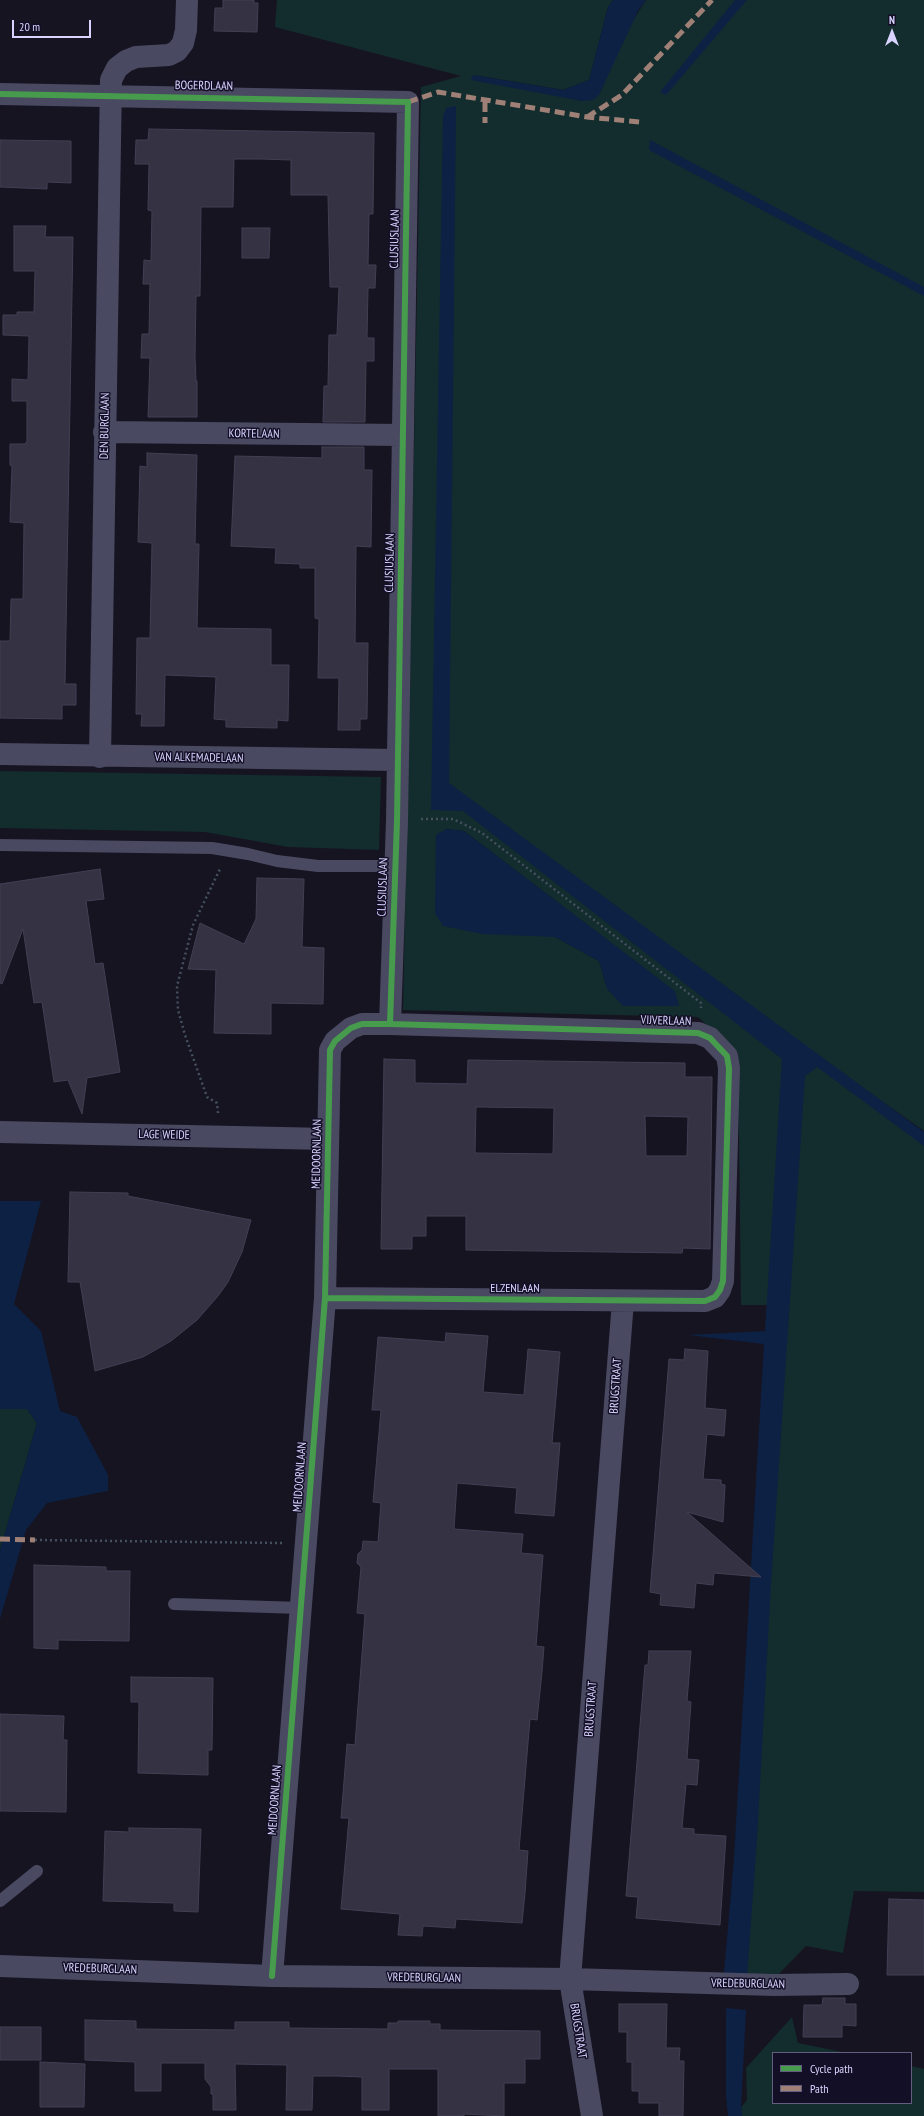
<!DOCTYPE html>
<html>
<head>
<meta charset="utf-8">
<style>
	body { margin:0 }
	#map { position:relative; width:924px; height:2116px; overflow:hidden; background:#161421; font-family:"PT Sans Narrow",sans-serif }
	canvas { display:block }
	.legend { position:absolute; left:772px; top:2052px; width:140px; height:52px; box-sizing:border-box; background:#130f26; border:1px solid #625e7d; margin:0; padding:5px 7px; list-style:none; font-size:12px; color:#d9d4ff }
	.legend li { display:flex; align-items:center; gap:8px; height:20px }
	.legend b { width:20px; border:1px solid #625e7d }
	.north { position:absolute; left:872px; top:12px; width:40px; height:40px; -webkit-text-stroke:3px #130f26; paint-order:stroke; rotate:0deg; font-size:11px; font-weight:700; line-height:16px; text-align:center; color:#d9d4ff }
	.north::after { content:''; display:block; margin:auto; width:14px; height:18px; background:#d9d4ff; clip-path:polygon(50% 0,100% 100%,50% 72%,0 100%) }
	.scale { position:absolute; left:12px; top:20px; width:79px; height:18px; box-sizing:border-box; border:2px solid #d9d4ff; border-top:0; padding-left:5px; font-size:12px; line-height:14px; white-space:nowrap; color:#d9d4ff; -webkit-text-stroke:3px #130f26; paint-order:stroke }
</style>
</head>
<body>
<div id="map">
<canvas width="924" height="2116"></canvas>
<ul class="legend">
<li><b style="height:5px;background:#469c4c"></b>Cycle path</li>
<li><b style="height:5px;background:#9e8076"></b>Path</li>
</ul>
<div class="north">N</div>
<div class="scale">20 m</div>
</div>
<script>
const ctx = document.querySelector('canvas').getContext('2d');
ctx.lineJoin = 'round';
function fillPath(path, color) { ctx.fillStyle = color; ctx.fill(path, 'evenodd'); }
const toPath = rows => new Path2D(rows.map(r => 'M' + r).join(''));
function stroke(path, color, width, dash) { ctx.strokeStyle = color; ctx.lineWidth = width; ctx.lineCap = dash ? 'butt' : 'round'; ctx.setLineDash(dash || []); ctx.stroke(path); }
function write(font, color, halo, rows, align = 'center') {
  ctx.font = font + ' "PT Sans Narrow",sans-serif'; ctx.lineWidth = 3; ctx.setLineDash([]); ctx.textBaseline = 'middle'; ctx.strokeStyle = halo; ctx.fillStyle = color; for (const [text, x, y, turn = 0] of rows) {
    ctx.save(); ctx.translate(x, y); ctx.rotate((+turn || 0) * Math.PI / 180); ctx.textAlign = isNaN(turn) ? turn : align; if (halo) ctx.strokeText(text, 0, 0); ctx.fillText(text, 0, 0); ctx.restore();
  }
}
fillPath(toPath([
	[277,0,613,0,608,7,589,80,563,90,473,75,582,101,646,0,924,0,924,1131,845,1075,924,1134,924,1892,854,1891,843,1953,806,1946,775,1978,731,1976,775,1305,741,1305,738,1054,698,1017,403,1010,421,87,461,76,275,27],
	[446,829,464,831,674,991,605,982,599,961,555,937],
	[0,771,381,777,379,850,288,847,205,832,0,828],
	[0,1409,27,1409,37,1423,0,1550],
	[792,2017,798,2043,847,2053,773,2053,773,2103,911,2103,911,2066,924,2069,924,2116,742,2116,741,2107,747,2100,746,2068]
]), '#132c2d');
fillPath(toPath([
	[613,0,646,0,638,11,599,95,593,100,582,101,471,80,473,75,563,90,589,80,608,7],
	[735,0,747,0,666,95,660,92],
	[456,106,449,783,924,1132,924,1146,817,1067,805,1076,771,1584,757,1839,747,1977,724,1973,734,1858,764,1344,688,1335,765,1331,782,1059,463,811,431,810,443,116,446,108],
	[650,140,924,287,924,296,649,150],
	[446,829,464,831,675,991,679,1006,623,1006,607,989,599,961,555,937,483,934,443,926,435,913,436,835],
	[0,1201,41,1201,14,1304,41,1331,60,1411,77,1417,108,1475,108,1491,47,1503,26,1530,0,1619,0,1550,37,1423,27,1409,0,1409],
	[726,2008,746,2010,741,2107,742,2116,728,2116,726,2096]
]), '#0d2144');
const building = toPath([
	[223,0,254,0,254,3,258,3,257,32,214,31,215,8,223,8,223,0],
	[149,129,374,133,373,214,369,214,368,265,376,265,375,288,368,288,367,338,374,338,374,361,366,361,365,422,323,422,324,386,328,386,329,335,337,335,339,287,330,287,328,195,291,195,291,160,261,159,234,159,233,207,201,207,200,296,196,296,195,356,196,381,197,381,197,417,148,417,150,358,141,358,142,334,149,334,150,284,143,284,144,260,151,261,152,211,148,210,149,164,135,164,136,140,148,140,149,129],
	[0,140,71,141,71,183,47,182,47,189,0,187,0,140],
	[14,226,46,226,45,237,73,237,65,684,76,684,76,705,62,705,62,719,0,718,0,641,10,641,11,599,23,599,24,523,10,522,12,466,10,465,10,444,25,444,27,441,27,401,12,401,12,379,28,380,29,336,3,335,3,315,17,315,17,312,34,312,35,271,14,271,14,226],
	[242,228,270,228,269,258,242,258,242,228],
	[322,447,364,447,364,470,372,470,371,547,356,546,355,643,368,643,367,719,360,719,360,730,338,730,339,678,318,678,319,619,315,618,315,568,300,568,300,564,275,563,276,548,231,546,235,456,322,458,322,447],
	[147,453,197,455,195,544,199,544,197,628,271,629,271,665,289,665,288,721,277,720,277,728,226,727,226,720,214,719,216,677,165,675,164,726,141,726,142,714,136,714,137,638,150,638,152,543,138,542,140,466,147,467,147,453],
	[100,869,104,899,86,901,95,964,103,963,120,1072,87,1078,82,1114,68,1080,54,1082,42,1002,34,1003,23,929,2,984,0,983,0,884,100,869],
	[257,878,304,879,302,947,324,948,323,1004,271,1003,271,1034,214,1033,216,970,188,969,200,923,244,944,256,919,257,878],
	[384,1059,415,1060,415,1083,467,1084,468,1060,685,1063,685,1077,712,1077,710,1249,683,1248,682,1253,466,1250,466,1216,426,1216,426,1236,412,1236,412,1249,381,1249,384,1059],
	[476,1107,554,1108,553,1154,475,1153,476,1107],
	[645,1116,688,1117,687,1156,646,1156,645,1116],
	[70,1192,128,1193,128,1196,251,1220,242,1252,228,1282,218,1296,197,1320,171,1341,143,1357,95,1371,80,1282,68,1282,70,1192],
	[446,1333,488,1336,483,1392,524,1395,528,1349,560,1352,552,1443,560,1443,554,1516,515,1513,517,1488,457,1483,454,1529,523,1534,521,1553,543,1555,536,1646,544,1647,542,1672,537,1720,530,1719,519,1850,528,1851,525,1893,522,1923,456,1919,455,1928,423,1926,422,1936,398,1935,400,1914,341,1909,349,1818,341,1818,347,1744,355,1745,365,1614,357,1613,361,1567,357,1563,358,1554,362,1550,363,1541,378,1542,381,1503,373,1502,381,1410,372,1410,378,1337,445,1342,446,1333],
	[685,1349,708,1351,705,1408,726,1410,724,1436,707,1434,703,1479,721,1480,721,1484,725,1485,723,1522,687,1512,761,1577,714,1573,713,1585,696,1583,694,1608,660,1605,661,1594,650,1592,669,1359,684,1360,685,1349],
	[34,1565,106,1567,106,1571,130,1571,129,1641,58,1640,58,1649,34,1648,34,1565],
	[649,1651,691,1651,687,1701,691,1702,687,1759,699,1760,697,1785,686,1784,682,1828,694,1829,694,1834,726,1836,720,1925,636,1918,638,1897,626,1896,645,1665,648,1665,649,1651],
	[131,1677,213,1678,212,1750,208,1750,208,1775,138,1773,139,1702,131,1702,131,1677],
	[0,1714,64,1716,63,1740,67,1740,66,1812,0,1811,0,1714],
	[129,1828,201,1829,198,1912,174,1911,174,1903,103,1901,105,1831,129,1832,129,1828],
	[889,1899,924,1900,924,1975,887,1975,889,1899],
	[823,1998,845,1998,845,2004,856,2004,856,2026,842,2025,842,2037,803,2037,804,2005,822,2005,823,1998],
	[619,2004,667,2004,666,2048,680,2048,679,2061,684,2061,683,2116,659,2116,659,2103,639,2103,639,2091,632,2091,632,2062,627,2062,627,2032,619,2032,619,2004],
	[85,2020,136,2021,136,2029,235,2030,235,2022,289,2022,289,2028,388,2029,388,2023,398,2023,398,2021,430,2021,430,2024,440,2024,440,2030,540,2031,540,2059,525,2059,525,2083,504,2083,504,2116,464,2114,464,2116,438,2116,438,2069,389,2069,389,2110,362,2110,362,2077,337,2076,313,2076,312,2110,286,2110,287,2065,235,2064,236,2110,213,2110,213,2094,211,2094,211,2087,205,2079,205,2063,161,2063,161,2091,135,2091,135,2062,85,2060,85,2020],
	[0,2027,41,2027,41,2060,0,2060,0,2027],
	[40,2062,85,2064,84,2107,40,2107,40,2062]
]);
fillPath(building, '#343243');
stroke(building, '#433f54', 1);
stroke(toPath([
	[421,819,453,819,482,833,701,1003,701,1008],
	[218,1113,217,1103,207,1097,185,1035,178,1010,177,986,193,925,220,869],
	[35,1540,282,1543]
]), '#44505f', 2.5, [2, 3]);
stroke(toPath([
	[0,845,212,848,248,854,277,861,318,866,395,866],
	[174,1604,301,1608],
	[0,1901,37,1871]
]), '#4a4962', 12);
stroke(toPath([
	[0,94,408,102,397,821,390,1024],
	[104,432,403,435],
	[0,754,397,760],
	[100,757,111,80,117,68,126,61,136,57,169,55,177,51,183,43,186,30,187,0],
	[0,1132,328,1139],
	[0,1966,272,1976,570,1979,774,1985,848,1984],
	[272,1976,325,1298,330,1050,335,1041,351,1028,362,1024,390,1024,698,1033,710,1038,727,1056,729,1068,723,1281,720,1290,715,1297,705,1301,325,1298],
	[592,2116,570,1979,623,1301]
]), '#4a4962', 22);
stroke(toPath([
	[408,102,438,92,587,117,640,122],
	[485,102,485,123],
	[587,117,622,95,712,0],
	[0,1539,35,1540]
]), '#9e8076', 5, [10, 5]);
stroke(toPath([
	[0,94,408,102,397,821,390,1024],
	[272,1976,325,1298,330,1050,335,1041,351,1028,362,1024,390,1024,698,1033,710,1038,727,1056,729,1068,723,1281,720,1290,715,1297,705,1301,325,1298]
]), '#469c4c', 6);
write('12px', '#d9d4ff', '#130f26', [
	["BOGERDLAAN",204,86,1],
	["CLUSIUSLAAN",395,239,-89],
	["DEN BURGLAAN",105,426,-89],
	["KORTELAAN",254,434,1],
	["CLUSIUSLAAN",390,563,-89],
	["VAN ALKEMADELAAN",199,758,1],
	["CLUSIUSLAAN",383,887,-88],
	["VIJVERLAAN",666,1021,2],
	["LAGE WEIDE",164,1135,1],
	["MEIDOORNLAAN",317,1154,-89],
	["ELZENLAAN",515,1289],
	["BRUGSTRAAT",616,1386,-86],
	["MEIDOORNLAAN",300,1477,-86],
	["BRUGSTRAAT",591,1709,-86],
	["MEIDOORNLAAN",275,1800,-86],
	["VREDEBURGLAAN",100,1969,2],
	["VREDEBURGLAAN",424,1978,1],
	["VREDEBURGLAAN",748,1984,1],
	["BRUGSTRAAT",578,2031,81]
]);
</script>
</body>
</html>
